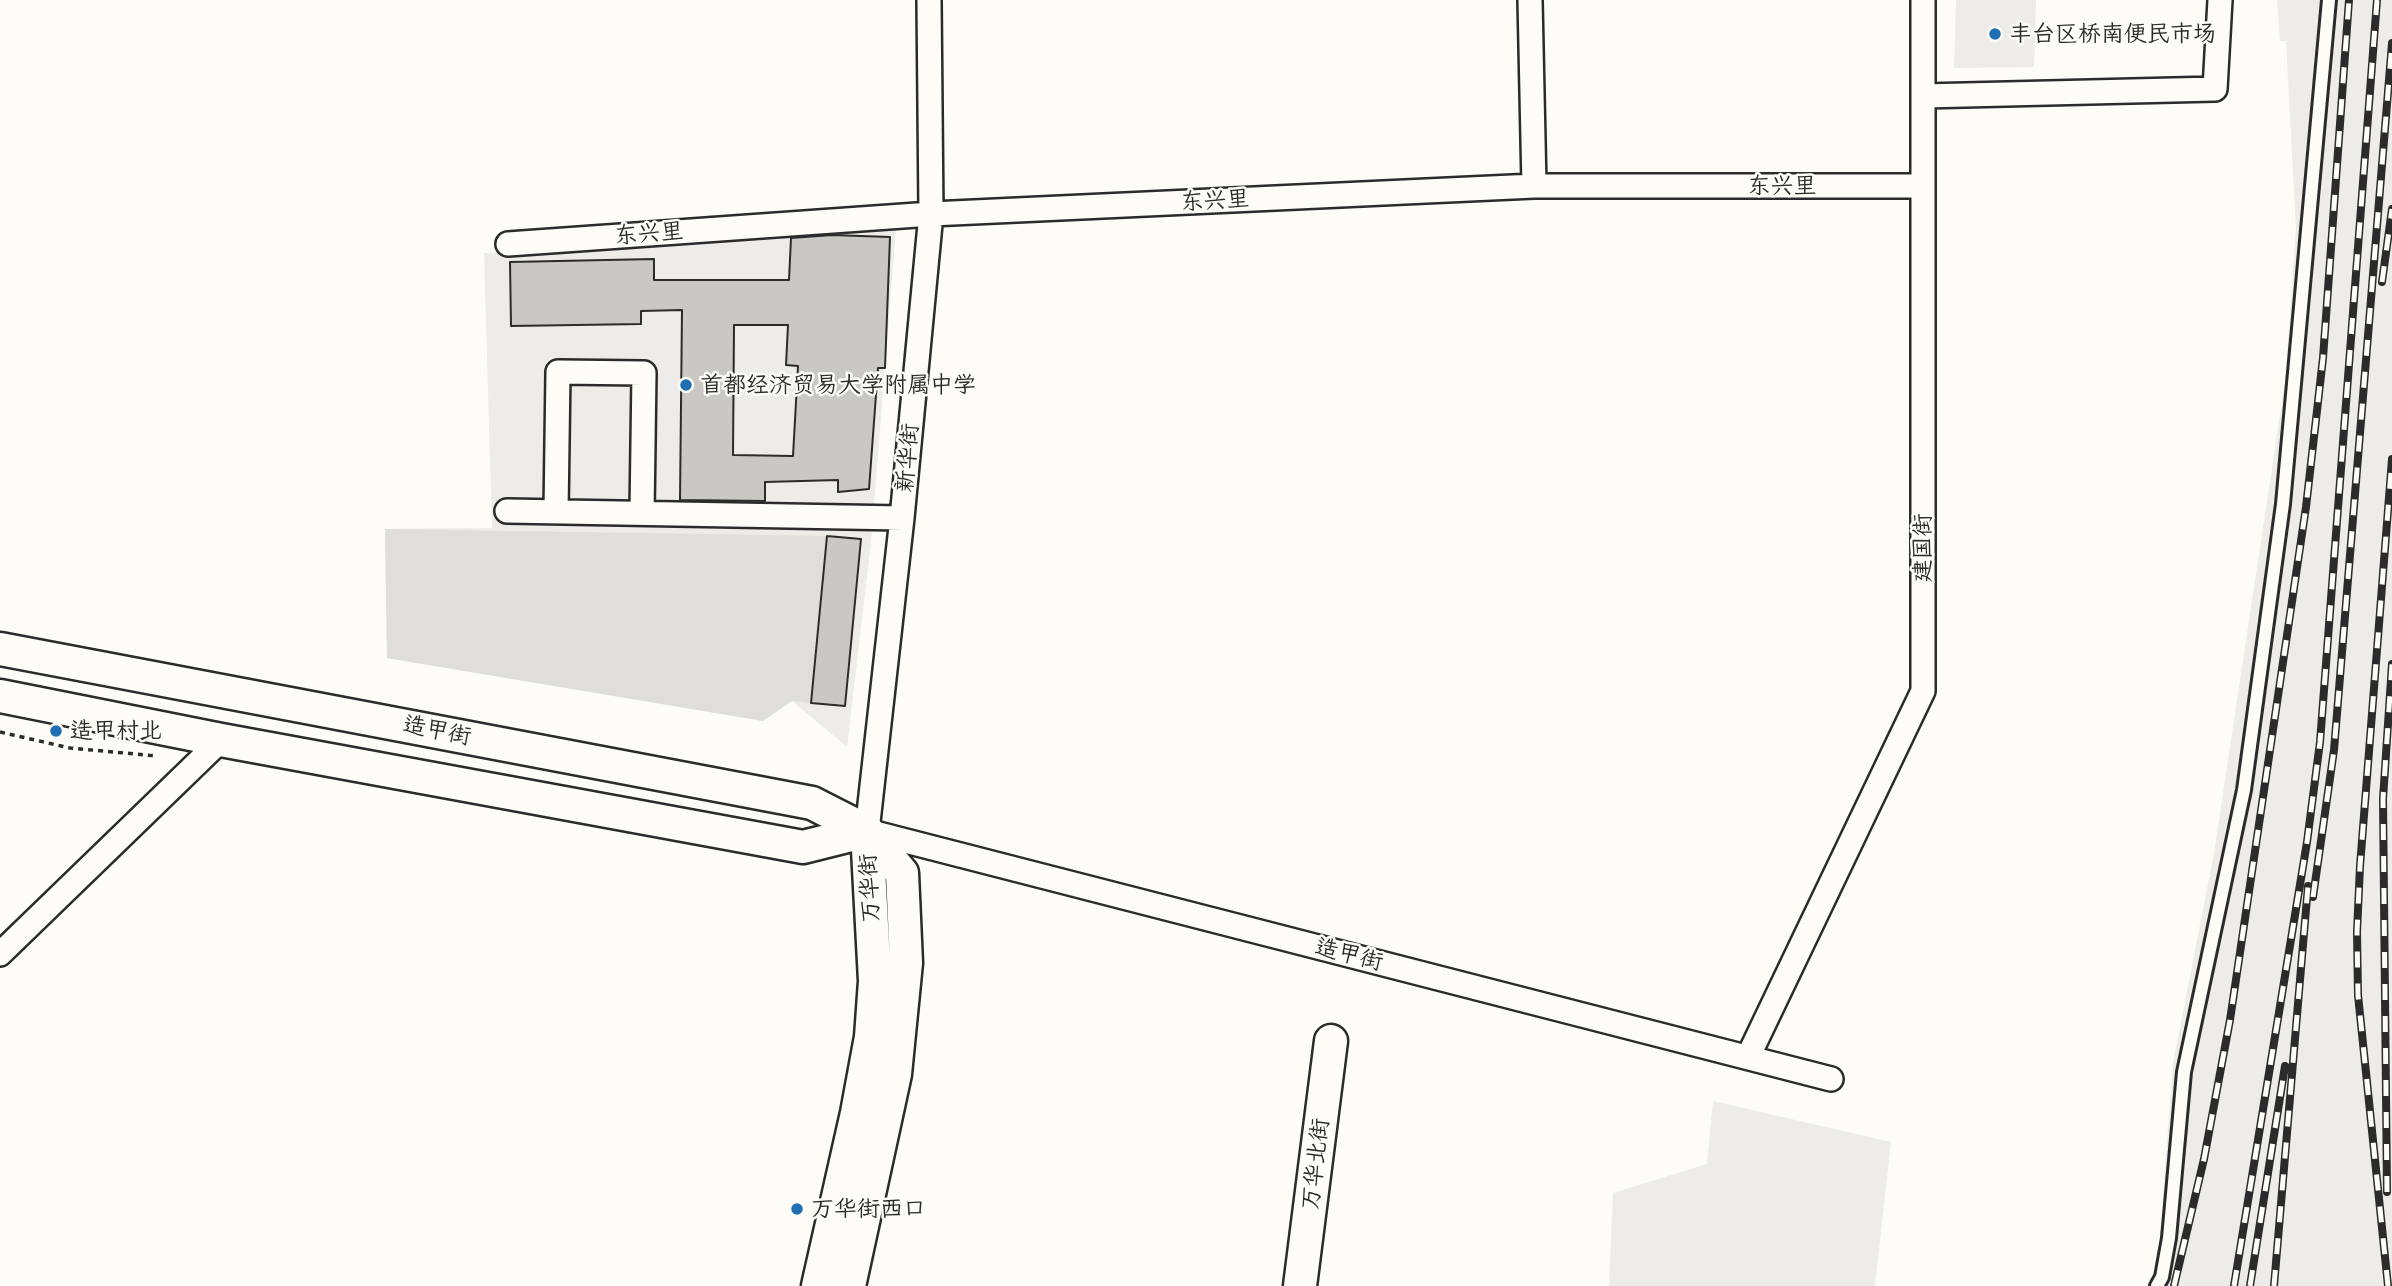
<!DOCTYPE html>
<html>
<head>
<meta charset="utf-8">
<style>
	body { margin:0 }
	canvas { display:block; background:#fdfcf7 }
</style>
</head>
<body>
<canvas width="2392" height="1286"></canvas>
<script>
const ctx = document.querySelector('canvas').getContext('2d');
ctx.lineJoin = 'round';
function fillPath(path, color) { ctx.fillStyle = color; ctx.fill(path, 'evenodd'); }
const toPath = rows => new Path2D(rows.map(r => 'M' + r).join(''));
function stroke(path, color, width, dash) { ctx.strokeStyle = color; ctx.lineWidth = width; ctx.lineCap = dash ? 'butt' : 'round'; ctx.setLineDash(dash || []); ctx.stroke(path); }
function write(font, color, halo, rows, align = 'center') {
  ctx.font = font + ' Delius,"LXGW WenKai TC",sans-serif'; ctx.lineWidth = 5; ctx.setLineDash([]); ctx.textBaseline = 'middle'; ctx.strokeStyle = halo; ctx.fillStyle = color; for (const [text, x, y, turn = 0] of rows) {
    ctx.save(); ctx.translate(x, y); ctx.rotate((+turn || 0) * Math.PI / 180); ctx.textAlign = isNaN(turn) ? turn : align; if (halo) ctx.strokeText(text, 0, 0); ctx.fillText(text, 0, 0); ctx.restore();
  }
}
fillPath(toPath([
	[1956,0,2036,0,2034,67,1954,68],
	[2277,0,2392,0,2392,1286,2151,1286,2157,1276,2173,1063,2214,853,2285,382,2296,229,2286,41,2280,41],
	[896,229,871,542,847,747,792,701,763,721,387,658,385,529,492,528,484,253],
	[1713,1101,1891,1142,1875,1286,1609,1286,1613,1193,1707,1164]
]), '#edece8');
fillPath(toPath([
	[385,529,827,536,811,703,792,701,763,721,387,658]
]), '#dfdeda');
const building = toPath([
	[832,235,890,237,885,368,878,368,869,489,838,492,838,480,765,482,765,501,680,500,682,310,641,311,641,324,511,326,510,262,654,259,654,280,789,280,791,238,832,235],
	[734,325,788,325,786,365,798,366,793,456,733,455,734,325],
	[827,536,861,539,845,706,811,703,827,536]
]);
fillPath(building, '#c9c8c4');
stroke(building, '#2b2b2b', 2);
const lane = toPath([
	[2157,1286,2162,1277,2169,1238,2184,1072,2244,790,2283,504,2329,0]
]);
const street = toPath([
	[929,0,931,214,902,518,867,831,1831,1079],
	[1530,0,1534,186],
	[1923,96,2215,89,2220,0],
	[508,244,931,214,1534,186,1923,186],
	[507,511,902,518],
	[556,512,558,372,644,373,642,513],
	[0,954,221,740],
	[1748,1057,1923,691,1923,0]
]);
const secondary = toPath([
	[0,649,812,803,867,831,902,873,906,963,895,1074,849,1286],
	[0,696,221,740,803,847,867,831],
	[818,1286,857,1113,871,1037,875,981,867,831],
	[1300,1286,1331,1041]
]);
stroke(lane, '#2b2b2b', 18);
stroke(street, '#2b2b2b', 28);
stroke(secondary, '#2b2b2b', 37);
stroke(toPath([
	[0,732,70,748,157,756]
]), '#2b2b2b', 3.5, [5, 5]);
stroke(lane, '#fdfcf7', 12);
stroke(street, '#fdfcf7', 23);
stroke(secondary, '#fdfcf7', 32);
const rail = toPath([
	[2382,282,2392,209],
	[2313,897,2334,750,2392,43],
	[2387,1192,2383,799,2392,664],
	[2174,1286,2204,1159,2230,1020,2306,507,2323,358,2349,0],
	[2234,1286,2307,842,2320,742,2377,0],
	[2250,1286,2285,1066],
	[2274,1286,2308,886],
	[2388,1286,2358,995,2357,932,2360,866,2392,459]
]);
stroke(rail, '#2b2b2b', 8);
stroke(rail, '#fdfcf7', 5, [16]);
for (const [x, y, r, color] of [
	[1995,34,7,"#1f6fb2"],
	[686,385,7,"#1f6fb2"],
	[56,731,7,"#1f6fb2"],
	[797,1209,7,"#1f6fb2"]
]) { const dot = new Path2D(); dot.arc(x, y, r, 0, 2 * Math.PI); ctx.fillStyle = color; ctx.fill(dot); stroke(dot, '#fdfcf7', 2.5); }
write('23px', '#2b2b2b', '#fdfcf7', [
	["丰台区桥南便民市场",2009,34],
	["首都经济贸易大学附属中学",700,385],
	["造甲村北",70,731],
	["万华街西口",811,1209]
], 'left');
write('23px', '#2b2b2b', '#fdfcf7', [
	["东兴里",1782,186],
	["东兴里",1215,201,-3],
	["东兴里",649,234,-4],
	["新华街",908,458,-85],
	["建国街",1923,548,-90],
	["造甲街",437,731,11],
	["万华街",870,888,-93],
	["造甲街",1349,955,14],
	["万华北街",1316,1164,-83]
]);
</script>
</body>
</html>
